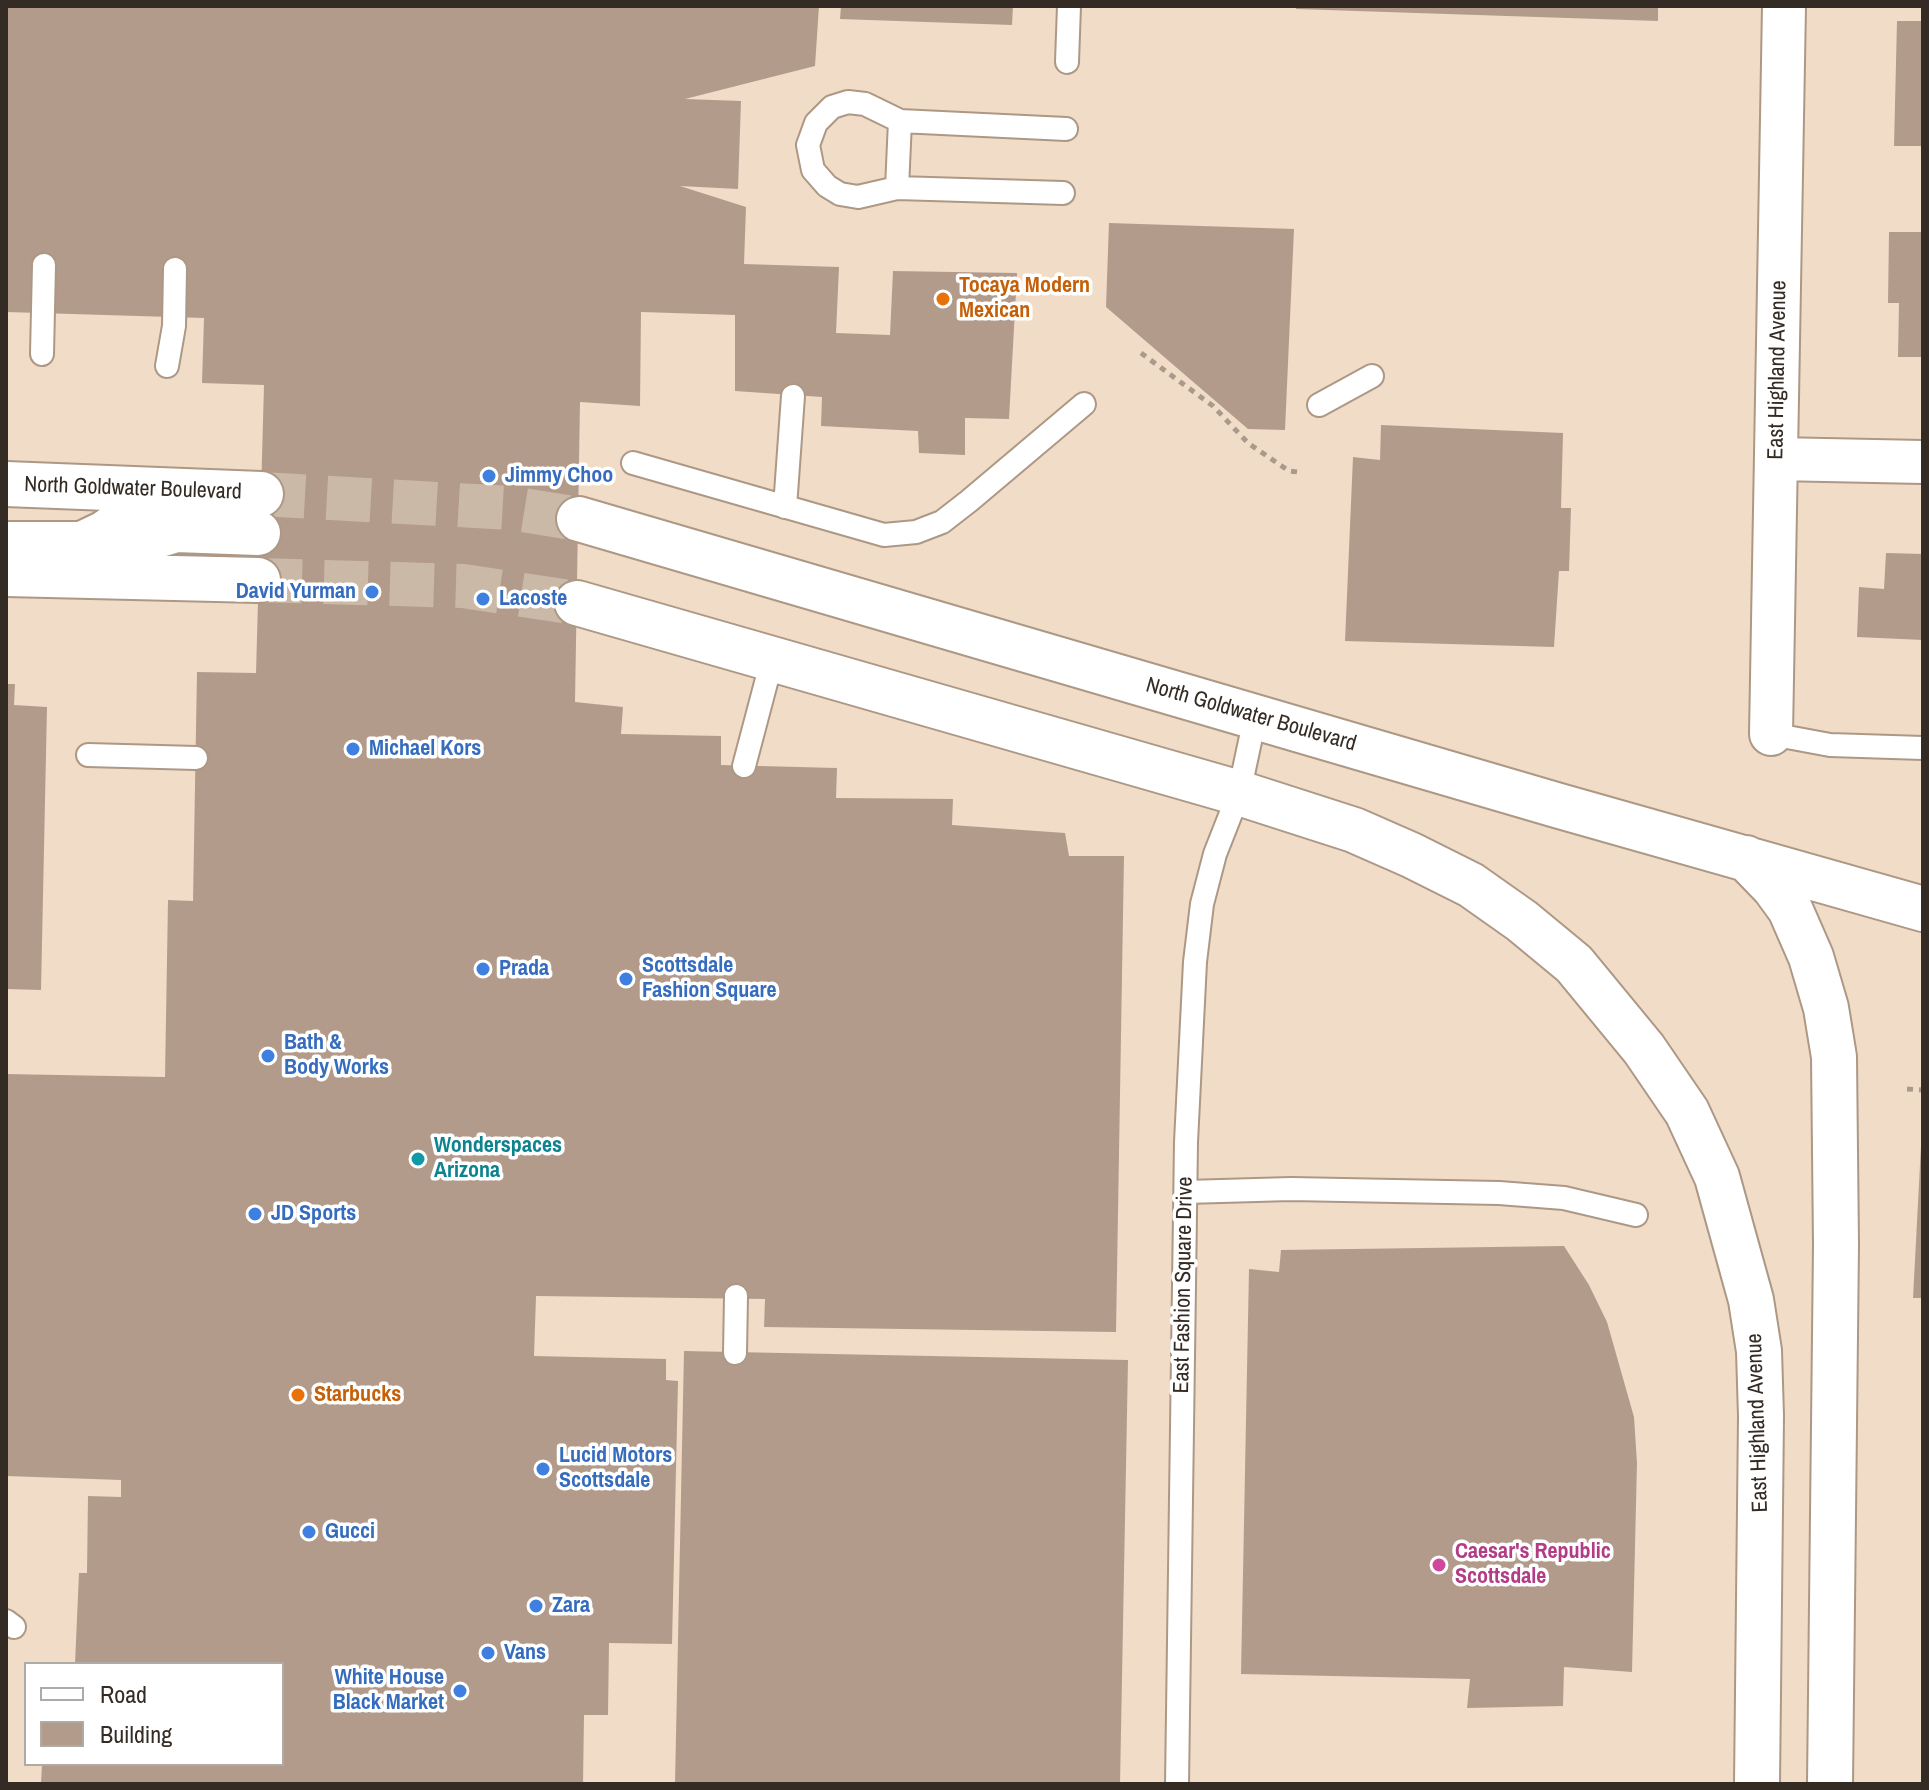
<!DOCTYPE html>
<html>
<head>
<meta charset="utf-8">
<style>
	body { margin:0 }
	#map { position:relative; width:1929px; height:1790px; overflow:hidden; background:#f1dcc8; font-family:"Archivo Narrow",sans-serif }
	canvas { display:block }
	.frame { position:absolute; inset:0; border:8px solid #342c24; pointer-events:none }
	.legend { position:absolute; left:24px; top:1662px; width:260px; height:104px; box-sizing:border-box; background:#fff; border:2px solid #aeaba7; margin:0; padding:10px 14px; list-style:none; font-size:24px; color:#342c24 }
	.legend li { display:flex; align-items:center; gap:16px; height:40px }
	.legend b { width:40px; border:2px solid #aeaba7 }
</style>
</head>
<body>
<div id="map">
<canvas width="1929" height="1790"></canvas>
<div class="frame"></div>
<ul class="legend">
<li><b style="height:10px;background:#fff"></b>Road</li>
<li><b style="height:22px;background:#b39b8c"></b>Building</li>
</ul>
</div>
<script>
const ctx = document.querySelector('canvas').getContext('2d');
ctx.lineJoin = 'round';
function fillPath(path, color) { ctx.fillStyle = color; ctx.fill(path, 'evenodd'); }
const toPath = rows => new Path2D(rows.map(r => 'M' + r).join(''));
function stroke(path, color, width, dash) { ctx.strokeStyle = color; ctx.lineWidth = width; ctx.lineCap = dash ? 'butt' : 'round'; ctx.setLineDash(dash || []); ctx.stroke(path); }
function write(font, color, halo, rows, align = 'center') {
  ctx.font = font + ' "Archivo Narrow",sans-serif'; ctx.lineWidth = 7; ctx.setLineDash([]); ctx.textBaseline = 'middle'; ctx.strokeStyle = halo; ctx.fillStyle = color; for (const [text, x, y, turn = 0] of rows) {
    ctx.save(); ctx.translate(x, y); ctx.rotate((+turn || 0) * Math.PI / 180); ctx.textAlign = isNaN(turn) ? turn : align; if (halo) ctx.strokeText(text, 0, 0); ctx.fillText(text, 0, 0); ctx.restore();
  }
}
fillPath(toPath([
	[6,6,819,6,815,66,685,99,741,101,738,189,680,186,746,207,744,264,839,267,836,333,890,335,893,271,1017,273,1009,419,965,418,965,455,919,453,918,431,821,426,822,397,735,391,735,315,641,312,640,406,580,402,575,702,623,707,621,734,721,736,721,765,837,768,836,798,953,799,952,825,1065,833,1069,856,1124,856,1116,1332,764,1327,765,1299,536,1296,534,1356,666,1359,666,1380,678,1381,672,1644,609,1643,608,1715,584,1715,583,1784,41,1784,42,1764,282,1764,282,1664,75,1664,79,1573,87,1573,88,1496,121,1497,121,1480,6,1476,6,1074,165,1077,168,900,193,901,197,672,256,673,264,385,202,383,204,318,6,312],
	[841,6,1013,6,1012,25,840,19],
	[1296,6,1658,6,1658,21,1296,9],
	[1897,21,1923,21,1923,146,1894,146],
	[1109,223,1294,229,1285,430,1248,429,1106,307],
	[1889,232,1923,232,1923,357,1898,357,1899,303,1888,303],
	[1381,425,1563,433,1561,508,1571,508,1569,571,1559,571,1554,647,1345,641,1353,457,1380,460],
	[1886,553,1923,554,1923,640,1857,637,1859,587,1884,589],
	[6,684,15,684,14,705,47,707,41,990,6,989],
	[1921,1146,1923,1146,1923,1298,1913,1298],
	[1564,1246,1589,1285,1607,1322,1634,1417,1637,1463,1632,1672,1564,1667,1563,1706,1467,1708,1470,1679,1241,1674,1249,1269,1279,1272,1281,1250],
	[684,1351,1128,1360,1120,1784,675,1784]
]), '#b39b8c');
stroke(toPath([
	[261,494,510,508,579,519],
	[258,580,463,586,577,603]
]), '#cbb9a7', 44, [44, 22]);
const service = toPath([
	[1067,62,1069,6],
	[897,188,900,121],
	[1063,193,897,188,858,197,840,194,827,186,813,170,808,145,816,123,832,107,848,102,865,104,900,121,1066,129],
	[42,354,44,265],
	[167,366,174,326,175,269],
	[1319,405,1372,376],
	[633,463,884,535,916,532,942,522,969,501,1084,404],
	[785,507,793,396],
	[1771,734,1830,745,1923,748],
	[88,755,196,758],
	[744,766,772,660],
	[1186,1192,1291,1189,1499,1193,1564,1198,1636,1215],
	[735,1353,736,1296],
	[6,1621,14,1627],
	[1177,1784,1186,1142,1195,962,1202,904,1215,854,1239,793,1255,718]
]);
const minor = toPath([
	[1776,459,1923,462],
	[1771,734,1784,6]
]);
const primary = toPath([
	[6,484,261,494],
	[579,519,1556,805,1923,909],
	[8,544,82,544,105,533,148,503],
	[6,574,258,580],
	[94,576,150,538,176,530,258,533],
	[577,603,1239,793,1354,830,1411,855,1471,885,1522,921,1574,964,1644,1049,1687,1112,1717,1177,1751,1300,1759,1351,1761,1416,1757,1784],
	[1746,858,1774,887,1790,909,1811,957,1826,1008,1834,1057,1836,1245,1830,1784]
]);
stroke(service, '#ac9885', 26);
stroke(minor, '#ac9885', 46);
stroke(primary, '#ac9885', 48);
stroke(toPath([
	[1141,353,1213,406,1248,443,1289,471,1298,472],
	[1907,1089,1923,1090]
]), '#aa9a8b', 5, [6, 6]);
stroke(service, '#fff', 22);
stroke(minor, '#fff', 42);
stroke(primary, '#fff', 44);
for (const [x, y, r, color] of [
	[943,299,8,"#e8710a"],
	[489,476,8,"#3f7fe0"],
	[372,592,8,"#3f7fe0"],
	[483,599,8,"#3f7fe0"],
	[353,749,8,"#3f7fe0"],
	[483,969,8,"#3f7fe0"],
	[626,979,8,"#3f7fe0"],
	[268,1056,8,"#3f7fe0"],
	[418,1159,8,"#0f9aa8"],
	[255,1214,8,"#3f7fe0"],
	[298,1395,8,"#e8710a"],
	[543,1469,8,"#3f7fe0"],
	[309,1532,8,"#3f7fe0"],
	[1439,1565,8,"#d1479c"],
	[536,1606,8,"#3f7fe0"],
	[488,1653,8,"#3f7fe0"],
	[460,1691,8,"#3f7fe0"]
]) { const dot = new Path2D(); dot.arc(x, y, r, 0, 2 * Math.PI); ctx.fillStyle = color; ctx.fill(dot); stroke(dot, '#fff', 3); }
write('bold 22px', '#c56008', '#fff', [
	["Tocaya Modern",959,286],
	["Mexican",959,311],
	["Starbucks",314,1395]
], 'left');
write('22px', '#342c24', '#fff', [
	["East Highland Avenue",1778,370,-89],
	["North Goldwater Boulevard",133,489,2],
	["North Goldwater Boulevard",1251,715,16],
	["East Fashion Square Drive",1184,1285,-89],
	["East Highland Avenue",1758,1423,-92]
]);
write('bold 22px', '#366cbe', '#fff', [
	["Jimmy Choo",505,476],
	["David Yurman",356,592,"right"],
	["Lacoste",499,599],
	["Michael Kors",369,749],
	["Scottsdale",642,966],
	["Fashion Square",642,991],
	["Prada",499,969],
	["Bath &",284,1043],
	["Body Works",284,1068],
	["JD Sports",271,1214],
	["Lucid Motors",559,1456],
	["Scottsdale",559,1481],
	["Gucci",325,1532],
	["Zara",552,1606],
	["Vans",504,1653],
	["White House",444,1678,"right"],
	["Black Market",444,1703,"right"]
], 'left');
write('bold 22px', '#0d838f', '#fff', [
	["Wonderspaces",434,1146],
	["Arizona",434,1171]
], 'left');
write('bold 22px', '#b23c85', '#fff', [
	["Caesar's Republic",1455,1552],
	["Scottsdale",1455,1577]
], 'left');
</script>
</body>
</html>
